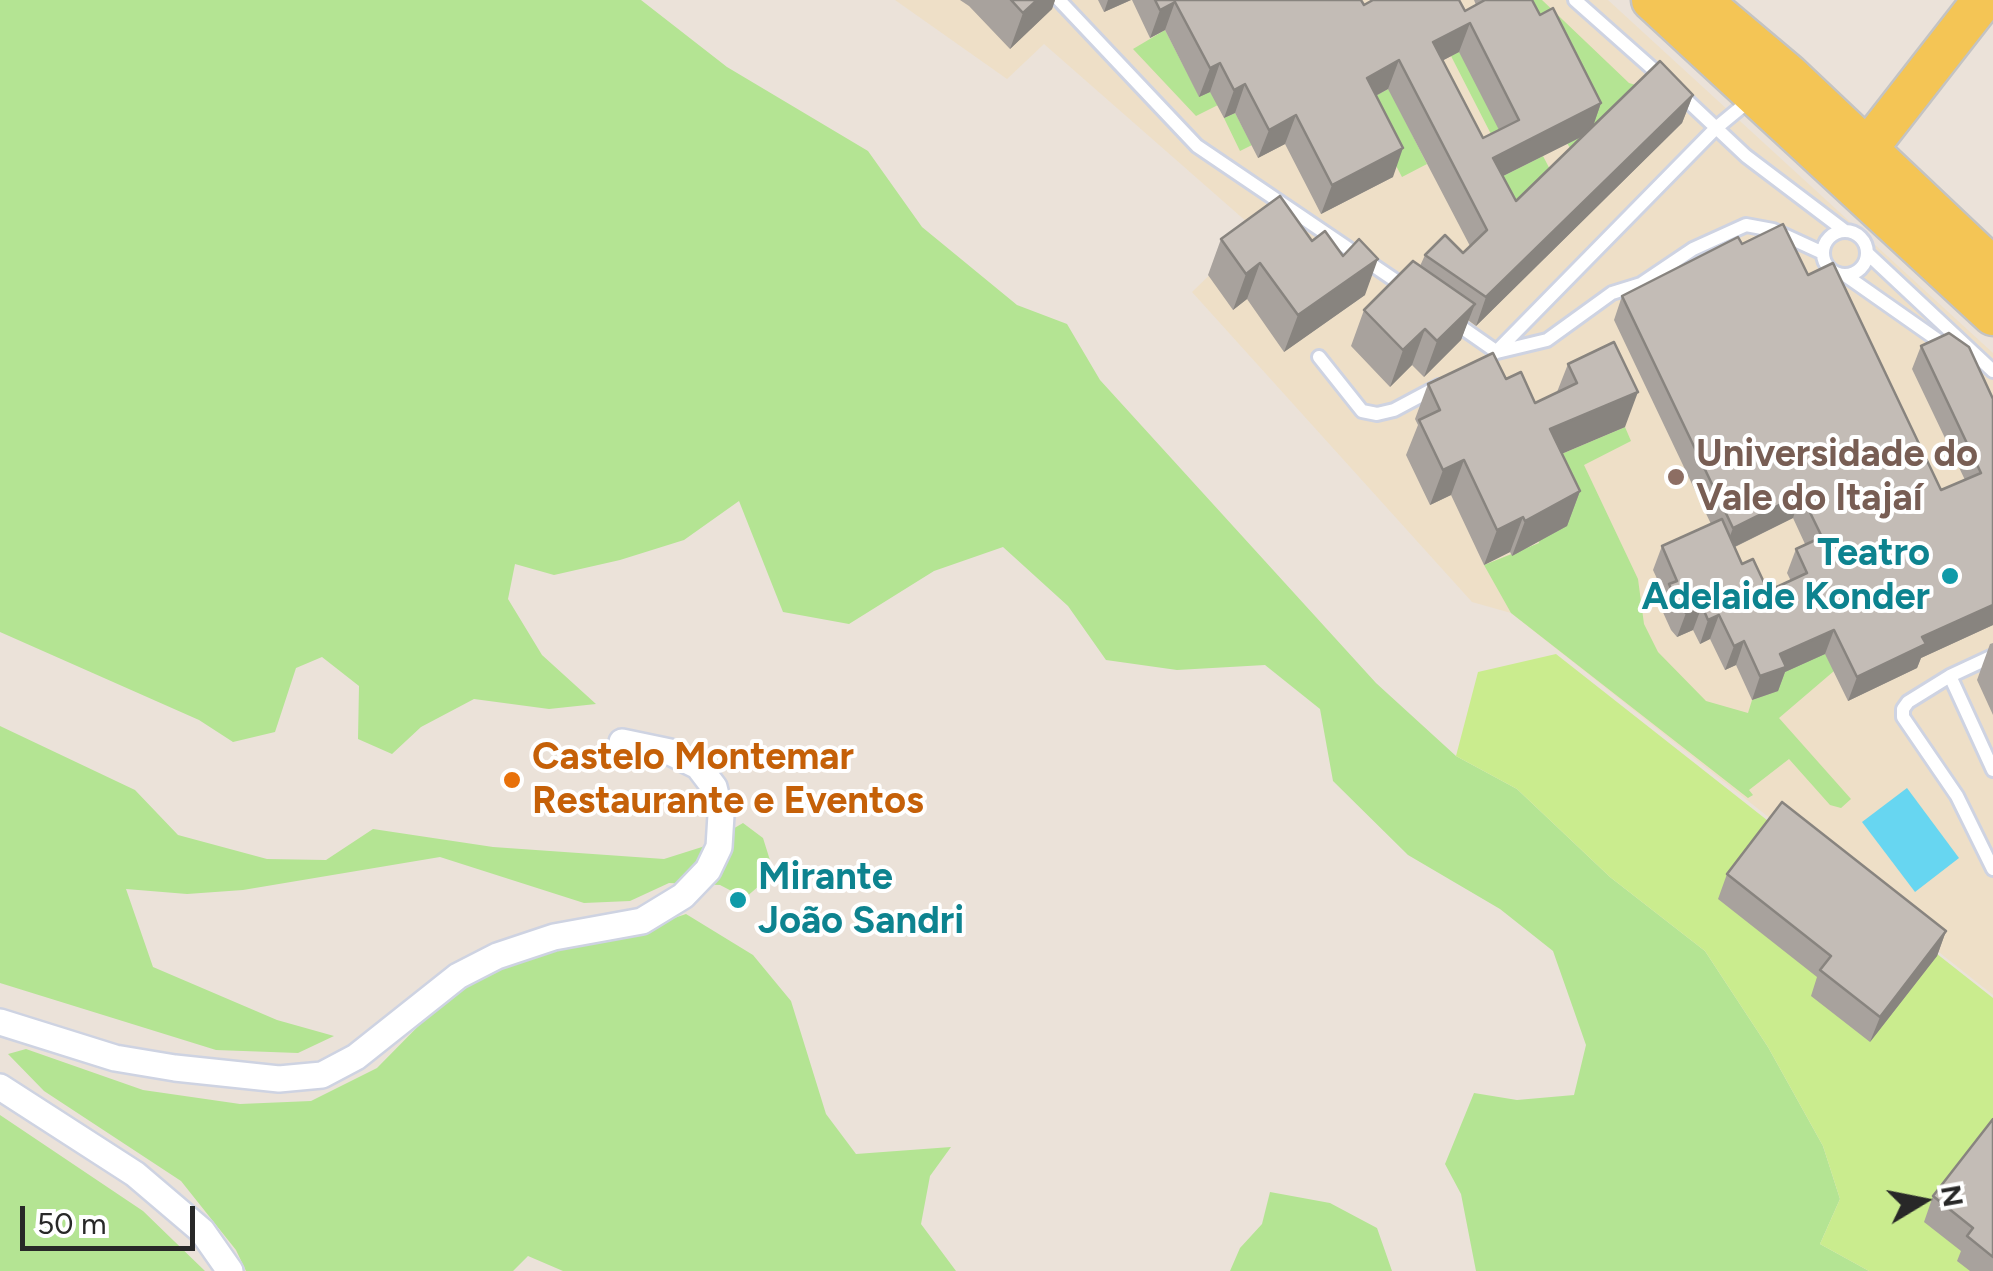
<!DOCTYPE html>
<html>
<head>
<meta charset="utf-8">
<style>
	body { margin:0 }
	#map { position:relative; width:1993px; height:1271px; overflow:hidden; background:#ebe2d9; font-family:Figtree,sans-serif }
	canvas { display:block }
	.north { position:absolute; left:1873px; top:1151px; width:100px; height:100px; -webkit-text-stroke:8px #fff; paint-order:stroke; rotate:80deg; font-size:28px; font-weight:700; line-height:40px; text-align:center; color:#282828 }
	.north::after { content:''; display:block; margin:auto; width:35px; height:45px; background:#282828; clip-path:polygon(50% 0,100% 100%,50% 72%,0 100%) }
	.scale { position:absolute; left:20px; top:1206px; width:175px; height:45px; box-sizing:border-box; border:5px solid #282828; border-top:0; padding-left:12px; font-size:30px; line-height:35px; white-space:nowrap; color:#282828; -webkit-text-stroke:8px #fff; paint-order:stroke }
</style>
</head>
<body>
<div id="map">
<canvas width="1993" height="1271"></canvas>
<div class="north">N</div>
<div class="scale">50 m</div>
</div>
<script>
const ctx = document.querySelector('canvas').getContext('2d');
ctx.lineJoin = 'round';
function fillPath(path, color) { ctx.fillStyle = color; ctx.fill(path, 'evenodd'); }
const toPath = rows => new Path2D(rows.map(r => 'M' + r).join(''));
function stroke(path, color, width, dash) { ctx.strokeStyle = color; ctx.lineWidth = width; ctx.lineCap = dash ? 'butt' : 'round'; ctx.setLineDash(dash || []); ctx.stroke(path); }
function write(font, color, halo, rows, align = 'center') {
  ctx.font = font + ' Figtree,sans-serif'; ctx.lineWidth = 8; ctx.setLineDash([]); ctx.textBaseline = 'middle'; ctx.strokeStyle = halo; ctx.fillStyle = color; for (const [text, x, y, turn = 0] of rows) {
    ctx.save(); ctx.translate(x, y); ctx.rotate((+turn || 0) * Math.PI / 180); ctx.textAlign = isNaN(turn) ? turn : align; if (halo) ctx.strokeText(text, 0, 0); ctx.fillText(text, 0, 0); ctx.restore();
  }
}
fillPath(toPath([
	[895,0,1608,0,1993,353,1993,995,1511,613,1472,602,1192,292,1256,230,1044,44,1007,79]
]), '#eedfc7');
fillPath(toPath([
	[0,0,641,0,727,67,868,151,922,227,1017,305,1067,324,1100,380,1376,683,1456,756,1517,789,1610,877,1705,951,1768,1047,1823,1146,1840,1199,1820,1244,1869,1271,1476,1271,1461,1194,1445,1164,1474,1093,1517,1100,1574,1095,1586,1045,1553,951,1500,909,1408,855,1333,781,1320,709,1265,665,1177,670,1106,660,1068,606,1003,547,934,571,849,624,783,612,739,501,684,540,620,560,554,575,515,564,508,599,542,655,596,704,549,709,474,699,421,727,392,754,358,739,359,686,322,657,296,668,275,732,233,742,199,720,0,632],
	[1531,0,1542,0,1629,83,1649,89,1578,159,1566,142],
	[1165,30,1199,96,1221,86,1228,100,1196,116,1133,49],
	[1483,39,1509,149,1473,167,1481,145,1493,138,1451,56],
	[1392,87,1396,103,1427,164,1402,177,1367,111,1356,106],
	[1235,113,1252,145,1240,151,1224,118],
	[1543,156,1556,181,1501,234,1503,176],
	[1625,427,1631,441,1584,465,1638,579,1644,624,1658,652,1706,701,1748,713,1752,700,1777,691,1799,598,1834,671,1779,718,1851,799,1841,808,1830,805,1789,759,1749,790,1753,795,1748,798,1511,613,1484,565,1539,543,1538,464],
	[0,726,135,790,178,835,267,859,326,860,373,829,493,847,664,859,702,847,743,823,763,838,774,873,745,898,720,885,669,883,630,901,584,903,440,857,243,890,187,894,126,889,153,967,277,1020,334,1036,298,1053,216,1050,0,983],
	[686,914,753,955,791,1001,826,1114,856,1154,951,1147,930,1176,921,1224,956,1271,563,1271,528,1256,513,1271,246,1271,236,1250,181,1181,44,1091,8,1054,26,1049,143,1090,240,1104,311,1101,377,1068,446,998,518,956,615,938],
	[0,1115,143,1211,205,1271,0,1271],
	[1270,1192,1330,1203,1377,1228,1392,1271,1230,1271,1240,1248,1262,1224]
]), '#b4e493');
fillPath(toPath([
	[1556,654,1993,998,1993,1271,1869,1271,1820,1244,1840,1199,1823,1146,1768,1047,1705,951,1610,877,1517,789,1456,756,1478,672]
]), '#caec8e');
fillPath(toPath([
	[1907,788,1959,858,1915,892,1862,822]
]), '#67d6f1');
const lane = toPath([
	[1059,0,1197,146,1405,287],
	[1575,0,1663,78],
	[1678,92,1746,156,1845,231],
	'1823 253a22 22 0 1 1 44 0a22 22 0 1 1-44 0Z',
	[1867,253,1993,371],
	[1845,275,1949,348],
	[1454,322,1497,352,1547,340,1612,293,1641,284,1693,249,1746,225,1773,230,1823,253],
	[1495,353,1716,128,1750,100],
	[1319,357,1362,411,1377,414,1394,410,1439,386],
	[1993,656,1950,676,1908,702,1903,709,1903,717,1957,796,1993,869],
	[1950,676,1993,770]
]);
const street = toPath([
	[0,1022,115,1058,175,1068,279,1079,322,1075,356,1057,458,976,497,956,554,937,642,921,683,896,708,870,719,847,721,815,714,787,698,766,670,752,622,742],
	[0,1087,135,1174,202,1231,230,1271]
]);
const primary = toPath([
	[1652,0,1993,315],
	[1700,0,1789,75,1993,268],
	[1846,167,1867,149,1983,0]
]);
stroke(lane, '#ced3e2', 18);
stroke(street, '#ced3e2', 30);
stroke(primary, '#c3c3c3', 45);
stroke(lane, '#fff', 12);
stroke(street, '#fff', 25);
stroke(primary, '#f4c555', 40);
fillPath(toPath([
	[960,0,1055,0,1052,9,1010,49,969,6],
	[1098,0,1131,0,1104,12],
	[1132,0,1361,0,1364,5,1465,11,1476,5,1474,0,1532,0,1540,15,1601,103,1593,126,1693,95,1682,123,1476,326,1468,320,1461,340,1424,377,1412,365,1390,387,1351,346,1364,310,1420,266,1425,255,1463,253,1470,246,1388,89,1376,96,1393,177,1321,214,1285,144,1258,158,1235,113,1224,118,1210,92,1199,97,1165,30,1150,38],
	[1459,52,1499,130,1483,138,1443,60],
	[1583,136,1516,201,1503,176],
	[1221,239,1312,241,1343,256,1365,295,1284,352,1247,299,1233,310,1208,275],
	[1742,244,1808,275,1941,490,1965,480,1912,369,1921,346,1993,399,1993,625,1921,658,1917,668,1848,701,1825,654,1785,672,1778,691,1752,700,1736,665,1725,670,1710,639,1700,644,1693,630,1677,637,1671,630,1661,608,1665,596,1653,570,1662,546,1711,524,1614,320,1622,296],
	[1793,518,1805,544,1796,549,1787,573,1791,581,1768,591,1742,564,1735,547],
	[1568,364,1625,427,1562,453,1580,491,1567,526,1512,556,1510,552,1484,565,1451,495,1430,505,1406,455,1418,425,1415,419,1428,384,1506,379,1535,403,1557,392],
	[1993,643,1993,715,1977,680,1990,644],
	[1727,874,1946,931,1937,956,1870,1042,1811,996,1817,977,1718,899],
	[1993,1119,1993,1271,1970,1271,1957,1261,1961,1251,1924,1222,1933,1196]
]), '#a8a29d');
fillPath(toPath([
	[1037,0,1055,0,1052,9,1010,49,1023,13],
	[1108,0,1131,0,1104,12],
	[1175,2,1165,30,1150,38,1160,10],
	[1470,23,1459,52,1423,71,1433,42],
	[1399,60,1388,89,1356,106,1367,78],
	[1220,63,1210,92,1199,97,1210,68],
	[1245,84,1235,113,1224,118,1234,90],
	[1693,95,1682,123,1476,326,1486,297],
	[1601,103,1591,132,1483,186,1493,158],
	[1296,115,1285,144,1258,158,1269,130],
	[1403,148,1393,177,1321,214,1332,185],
	[1378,259,1365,295,1284,352,1298,315],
	[1260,263,1247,299,1233,310,1246,274],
	[1475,304,1461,340,1424,377,1437,341],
	[1425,329,1412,365,1390,387,1403,350],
	[1638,392,1625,427,1538,464,1550,429],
	[1464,460,1451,495,1430,505,1443,470],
	[1580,491,1567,526,1512,556,1525,521],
	[1801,494,1793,518,1724,552,1733,528],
	[1523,517,1510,552,1484,565,1497,530],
	[1993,605,1993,625,1921,658,1917,668,1848,701,1857,677,1922,637],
	[1702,606,1693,630,1677,637,1686,613],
	[1719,615,1710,639,1700,644,1708,620],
	[1834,630,1825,654,1785,672,1778,691,1752,700,1760,676,1780,654],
	[1744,641,1736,665,1725,670,1734,646],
	[1946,931,1937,956,1870,1042,1880,1017]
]), '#88847f');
const building = toPath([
	[1011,0,1037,0,1023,13,1011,0],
	[1155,0,1361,0,1364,5,1373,0,1459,0,1465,11,1485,0,1532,0,1540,15,1553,8,1601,103,1493,158,1516,201,1660,61,1693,95,1486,297,1425,255,1445,235,1463,253,1487,230,1399,60,1367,78,1403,148,1332,185,1296,115,1269,130,1245,84,1234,90,1220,63,1210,68,1175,2,1160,10,1155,0],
	[1470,23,1519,120,1483,138,1433,42,1470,23],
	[1280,196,1312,241,1325,231,1343,256,1359,239,1378,259,1298,315,1260,263,1246,274,1221,239,1280,196],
	[1783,224,1808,275,1833,263,1941,490,1981,473,1921,346,1949,333,1969,347,1993,399,1993,605,1922,637,1926,644,1857,677,1834,630,1780,654,1786,667,1760,676,1744,641,1734,646,1719,615,1708,620,1702,606,1686,613,1679,606,1669,584,1677,581,1662,546,1722,519,1742,564,1753,559,1768,591,1807,573,1796,549,1822,537,1801,494,1733,528,1622,296,1738,237,1742,244,1783,224],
	[1413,261,1475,304,1437,341,1425,329,1403,350,1364,310,1413,261],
	[1614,342,1638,392,1550,429,1580,491,1525,521,1523,517,1497,530,1464,460,1443,470,1419,420,1440,410,1428,384,1493,353,1506,379,1521,372,1535,403,1577,383,1568,364,1614,342],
	[1782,802,1946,931,1880,1017,1820,970,1831,956,1727,874,1782,802],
	[1993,1119,1993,1257,1967,1236,1973,1228,1933,1196,1993,1119]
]);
fillPath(building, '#c3bcb6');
stroke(building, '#88847f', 2.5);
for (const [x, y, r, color] of [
	[1676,477,10,"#8d6e63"],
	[1950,576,10,"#0f9aa8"],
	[512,780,10,"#e8710a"],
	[738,900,10,"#0f9aa8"]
]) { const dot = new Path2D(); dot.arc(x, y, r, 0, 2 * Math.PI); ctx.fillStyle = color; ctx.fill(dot); stroke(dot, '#fff', 4); }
write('bold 38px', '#785e54', '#fff', [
	["Universidade do",1696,455],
	["Vale do Itajaí",1696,499]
], 'left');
write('bold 38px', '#0d838f', '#fff', [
	["Teatro",1930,554],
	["Adelaide Konder",1930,598],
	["Mirante",758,878,"left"],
	["João Sandri",758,922,"left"]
], 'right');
write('bold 38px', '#c56008', '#fff', [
	["Castelo Montemar",532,758],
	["Restaurante e Eventos",532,802]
], 'left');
</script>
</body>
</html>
